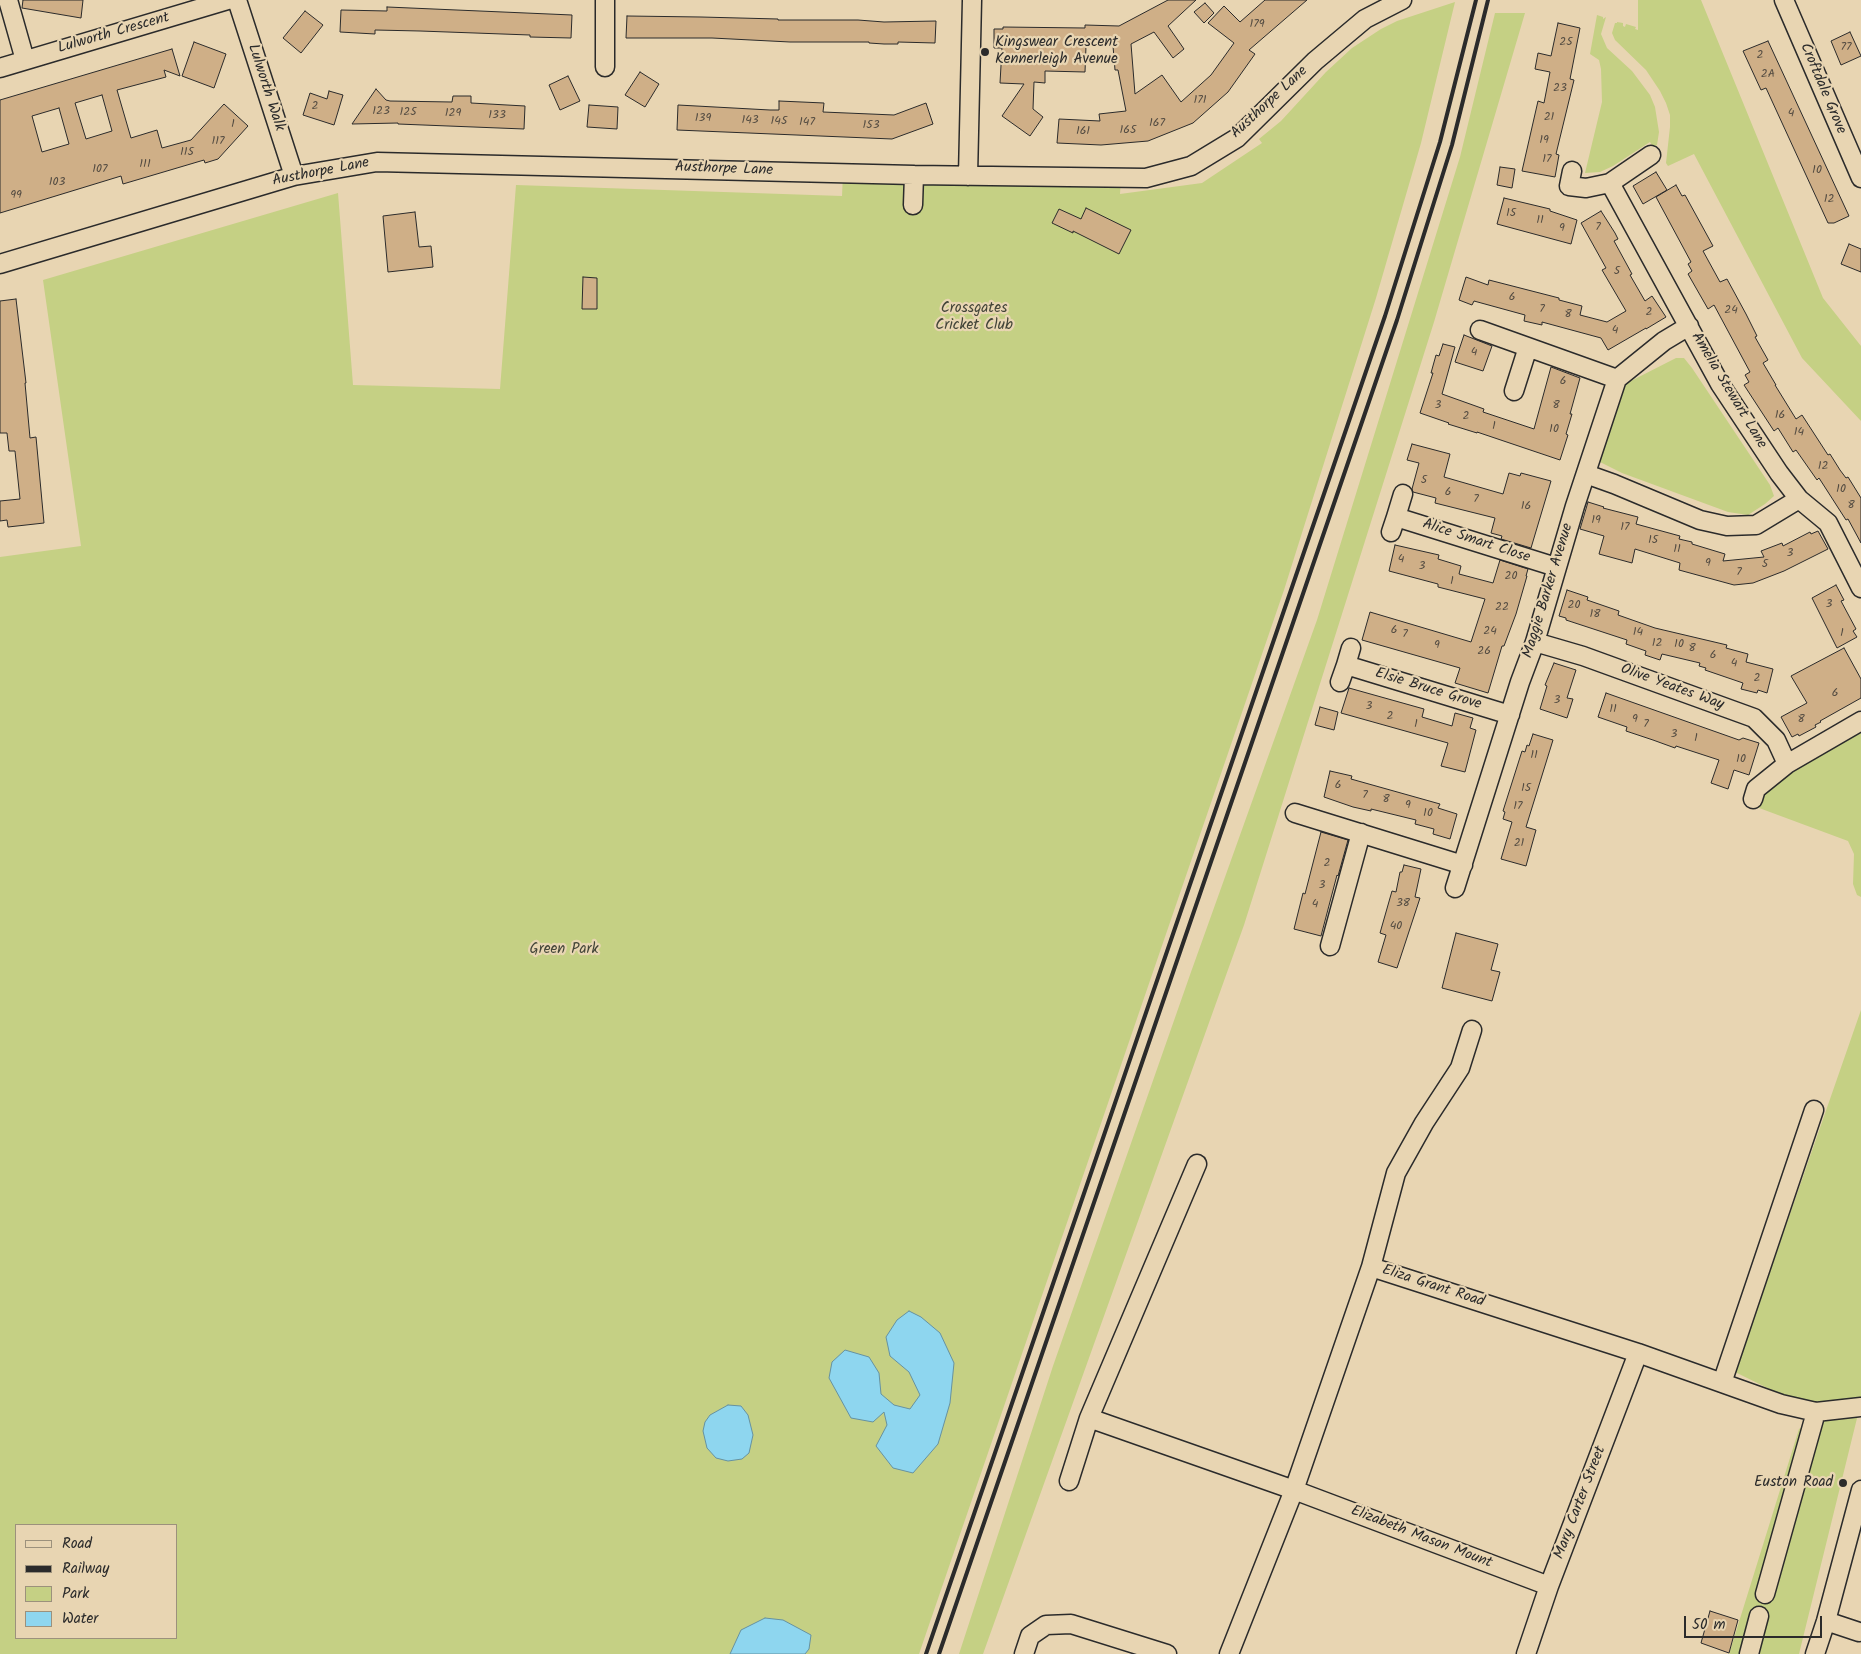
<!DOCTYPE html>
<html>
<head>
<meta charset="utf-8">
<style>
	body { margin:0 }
	#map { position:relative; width:1861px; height:1654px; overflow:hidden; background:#e8d5b2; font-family:Kalam,sans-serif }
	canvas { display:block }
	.legend { position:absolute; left:15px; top:1524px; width:162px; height:115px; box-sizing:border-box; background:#e8d5b2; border:1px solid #9c917c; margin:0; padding:6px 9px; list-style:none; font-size:15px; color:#2b2b2b }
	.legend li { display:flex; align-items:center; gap:10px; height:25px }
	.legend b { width:25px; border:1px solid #9c917c }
	.scale { position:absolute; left:1684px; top:1616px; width:138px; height:22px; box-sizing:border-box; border:2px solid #2b2b2b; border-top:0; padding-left:6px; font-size:15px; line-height:18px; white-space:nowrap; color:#2b2b2b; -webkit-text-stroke:4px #e8d5b2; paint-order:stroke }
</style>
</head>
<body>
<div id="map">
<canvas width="1861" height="1654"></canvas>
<ul class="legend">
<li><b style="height:6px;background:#e8d5b2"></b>Road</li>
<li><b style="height:6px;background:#2b2b2b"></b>Railway</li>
<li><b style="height:14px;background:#c5d084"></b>Park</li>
<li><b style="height:14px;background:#8ed6ef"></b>Water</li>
</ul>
<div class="scale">50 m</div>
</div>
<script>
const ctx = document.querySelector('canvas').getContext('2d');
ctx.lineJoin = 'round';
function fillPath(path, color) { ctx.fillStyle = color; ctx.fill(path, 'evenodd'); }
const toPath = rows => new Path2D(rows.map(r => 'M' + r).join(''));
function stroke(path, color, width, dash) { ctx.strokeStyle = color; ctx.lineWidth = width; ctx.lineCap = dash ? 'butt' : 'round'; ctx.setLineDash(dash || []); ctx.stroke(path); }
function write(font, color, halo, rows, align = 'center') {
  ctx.font = font + ' Kalam,sans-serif'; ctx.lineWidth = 4.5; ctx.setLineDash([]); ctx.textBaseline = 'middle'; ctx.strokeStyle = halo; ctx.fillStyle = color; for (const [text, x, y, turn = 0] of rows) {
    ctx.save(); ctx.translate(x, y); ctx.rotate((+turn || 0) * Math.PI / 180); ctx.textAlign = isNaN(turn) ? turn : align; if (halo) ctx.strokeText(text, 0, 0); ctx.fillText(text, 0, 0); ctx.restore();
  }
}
fillPath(toPath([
	[1638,0,1701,0,1823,298,1861,346,1861,421,1802,358,1694,154,1668,166,1666,163,1670,127,1670,115,1666,103,1660,91,1646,70,1615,40,1612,33,1615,23,1617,23,1617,22,1623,23,1623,26,1625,27,1626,24,1636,27,1635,29,1638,30],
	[1455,2,1421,143,1376,298,1284,590,919,1654,0,1654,0,557,81,546,43,280,338,193,353,385,500,389,516,185,842,196,843,173,1121,178,1120,194,1202,183,1262,143,1259,139,1281,121,1326,72,1352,48,1381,29,1397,21],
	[16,1525,176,1525,176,1638,16,1638],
	[1495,13,1525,13,1434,322,1244,925,983,1654,959,1654,1053,1366,1191,972,1317,620,1460,157],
	[1597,15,1603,17,1603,19,1606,17,1601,34,1607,48,1632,71,1650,95,1655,107,1659,132,1657,145,1653,147,1650,142,1613,166,1600,172,1585,173,1602,102,1601,69,1599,60,1590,54],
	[1676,358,1684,358,1692,368,1770,485,1774,496,1765,504,1748,515,1728,512,1622,473,1600,462,1625,384],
	[1861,721,1861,897,1857,895,1853,884,1854,854,1848,841,1751,805,1753,799],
	[1861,1010,1861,1402,1799,1654,1729,1654,1799,1429,1812,1421,1816,1412,1735,1372]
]), '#c5d084');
const water = toPath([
	[909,1311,921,1317,940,1333,954,1363,950,1403,938,1444,913,1473,893,1468,876,1446,887,1425,884,1412,873,1422,851,1418,829,1378,832,1362,845,1350,869,1357,879,1373,881,1394,894,1405,910,1409,920,1395,909,1372,890,1356,886,1337,897,1320,909,1311],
	[728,1405,741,1406,748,1415,753,1435,749,1453,742,1459,728,1461,716,1458,707,1448,703,1431,705,1422,710,1415,728,1405],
	[765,1618,783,1620,811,1635,809,1649,805,1654,730,1654,741,1630,765,1618]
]);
fillPath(water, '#8ed6ef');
stroke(water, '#6692a1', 1);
const building = toPath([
	[23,0,83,0,81,18,22,8,23,0],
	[1168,0,1196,0,1168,26,1184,49,1173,58,1154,32,1131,44,1135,94,1162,75,1181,102,1211,75,1234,43,1208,23,1224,6,1240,22,1265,0,1307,0,1249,50,1255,54,1228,92,1193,123,1148,141,1101,145,1057,143,1059,119,1100,121,1099,114,1126,111,1118,70,1115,70,1113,46,1086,46,1085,72,1045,71,1045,83,1034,82,1033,109,1043,117,1030,136,1002,116,1024,84,1000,83,1002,48,994,48,994,29,1003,29,1003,27,1085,28,1085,25,1119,26,1168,0],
	[1205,3,1214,13,1204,23,1194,12,1205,3],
	[387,7,572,15,571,38,530,37,530,35,420,31,375,30,375,34,340,32,341,10,387,11,387,7],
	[305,11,323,25,301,53,283,38,305,11],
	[627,16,701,17,778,19,778,20,858,20,884,22,936,21,935,43,898,42,898,44,884,44,869,43,869,42,790,42,712,38,626,38,627,16],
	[1558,23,1580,28,1570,79,1574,80,1556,154,1559,155,1555,177,1522,171,1538,101,1544,103,1550,72,1535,69,1538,53,1551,56,1558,23],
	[1850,32,1861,56,1841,65,1831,41,1850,32],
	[1768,41,1849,216,1834,223,1828,223,1766,88,1761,90,1743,51,1768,41],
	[194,42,226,54,214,88,182,76,194,42],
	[172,49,180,76,164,70,166,77,117,90,131,138,157,130,162,148,191,140,224,104,248,126,218,159,205,163,204,160,123,184,121,176,0,213,0,100,172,49],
	[102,95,112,131,86,139,75,103,102,95],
	[59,108,69,144,42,152,32,116,59,108],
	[640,72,659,84,645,107,625,95,640,72],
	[568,76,580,101,560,110,549,85,568,76],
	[376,89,386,100,390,101,452,102,453,96,471,96,471,103,525,106,524,129,398,124,398,123,352,124,376,89],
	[329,91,343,95,334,125,303,115,310,93,327,99,329,91],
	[779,101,824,103,823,112,894,115,926,103,933,124,892,139,677,130,678,105,770,110,779,110,779,101],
	[589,105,618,107,617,129,587,127,589,105],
	[1500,167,1515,169,1512,188,1497,185,1500,167],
	[1656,172,1667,190,1643,204,1633,186,1656,172],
	[1676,185,1682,196,1685,195,1713,246,1703,251,1720,282,1727,279,1746,314,1757,336,1755,337,1768,360,1763,363,1776,385,1775,385,1796,419,1802,415,1828,455,1830,454,1840,470,1846,478,1848,477,1861,498,1861,543,1848,519,1846,520,1819,478,1817,480,1796,450,1793,452,1778,428,1774,431,1744,385,1749,382,1745,375,1750,372,1714,305,1708,309,1688,274,1692,271,1688,264,1691,262,1656,197,1676,185],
	[1504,198,1550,209,1550,211,1577,220,1571,244,1497,224,1504,198],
	[1086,208,1131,230,1119,254,1073,231,1073,233,1052,223,1059,209,1081,219,1086,208],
	[1601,211,1615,233,1618,239,1614,241,1632,274,1630,275,1645,301,1652,296,1666,317,1646,329,1646,328,1608,350,1601,338,1542,322,1542,325,1524,321,1525,315,1474,301,1472,305,1459,300,1466,277,1488,285,1489,280,1559,298,1559,300,1582,306,1580,315,1607,322,1626,311,1602,270,1606,268,1581,223,1601,211],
	[415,212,419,247,431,246,433,267,388,272,383,216,415,212],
	[1849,244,1861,249,1861,272,1841,264,1849,244],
	[583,277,597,278,597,309,582,309,583,277],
	[16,299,26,383,25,383,30,438,36,437,44,523,8,527,7,520,0,521,0,501,20,499,15,451,9,451,7,433,0,433,0,301,16,299],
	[1464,335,1492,346,1483,371,1455,362,1464,335],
	[1443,344,1455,347,1442,394,1484,409,1483,412,1534,429,1551,367,1580,378,1570,414,1572,414,1566,434,1568,435,1560,460,1477,432,1477,433,1448,424,1449,423,1420,413,1433,373,1431,373,1436,355,1439,356,1443,344],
	[1412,444,1450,454,1444,477,1503,494,1509,473,1520,476,1521,473,1551,481,1531,548,1501,539,1502,536,1491,533,1495,518,1435,503,1436,498,1413,492,1412,489,1419,463,1407,460,1412,444],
	[1588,502,1604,507,1603,508,1638,517,1636,524,1680,536,1679,539,1692,542,1692,544,1725,554,1723,561,1764,557,1761,551,1782,543,1783,546,1810,532,1811,534,1818,531,1828,549,1784,571,1753,583,1734,585,1679,570,1680,563,1635,549,1632,563,1599,554,1604,536,1580,529,1588,502],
	[1395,545,1439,555,1438,559,1461,566,1459,574,1493,583,1500,560,1528,569,1526,576,1527,576,1516,614,1504,646,1502,646,1488,693,1455,683,1460,668,1362,640,1370,612,1471,642,1485,599,1438,587,1438,584,1389,571,1395,545],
	[1836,585,1844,600,1841,601,1856,629,1853,631,1857,637,1837,648,1812,598,1836,585],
	[1567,590,1588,597,1587,600,1619,611,1618,615,1655,628,1727,645,1726,648,1748,654,1746,662,1773,669,1767,693,1758,690,1757,693,1741,689,1743,683,1705,670,1706,668,1699,666,1700,663,1662,654,1660,660,1645,655,1646,651,1626,644,1627,640,1566,620,1566,618,1559,616,1567,590],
	[1844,648,1861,679,1861,698,1820,721,1821,722,1815,725,1816,727,1799,736,1798,734,1792,737,1781,717,1807,703,1791,676,1844,648],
	[1554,663,1576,670,1567,698,1573,699,1567,718,1540,709,1547,686,1545,685,1554,663],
	[1349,688,1424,709,1422,717,1452,726,1455,713,1473,718,1470,728,1476,730,1465,772,1441,766,1448,743,1341,713,1349,688],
	[1606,693,1739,740,1743,738,1759,743,1749,775,1734,770,1728,789,1711,783,1719,760,1676,746,1675,748,1653,740,1626,731,1627,727,1598,717,1606,693],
	[1320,707,1338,712,1334,730,1315,725,1320,707],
	[1533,734,1553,740,1526,827,1536,830,1526,866,1501,859,1512,822,1503,819,1505,812,1503,811,1522,751,1525,752,1527,745,1529,746,1533,734],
	[1330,771,1352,776,1351,779,1440,804,1438,808,1457,814,1450,839,1433,834,1434,829,1415,824,1416,820,1371,809,1371,811,1353,807,1324,797,1330,771],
	[1321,832,1348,840,1338,876,1337,875,1321,936,1294,929,1303,893,1305,894,1321,832],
	[1404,865,1421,869,1415,897,1420,898,1397,968,1378,962,1386,935,1380,933,1392,891,1396,892,1400,872,1402,872,1404,865],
	[1456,933,1498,944,1491,970,1500,972,1492,1001,1442,988,1456,933],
	[1710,1611,1738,1620,1729,1653,1701,1643,1710,1611]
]);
fillPath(building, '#cfaf87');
stroke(building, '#2b2b2b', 1);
const minor = toPath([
	[8,0,25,60],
	[237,0,294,176],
	[1784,0,1861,178],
	[605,67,605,0],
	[0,68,228,0],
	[1572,171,1569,186,1586,188,1610,183,1651,155],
	[968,176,972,0],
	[1610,183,1720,384,1779,473,1799,499,1828,523,1861,588],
	[913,205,914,175],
	[0,264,294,176,377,162,914,175,1146,178,1191,166,1237,138,1315,61,1365,19,1402,0],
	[1480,330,1617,379],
	[1514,391,1528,347],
	[1586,474,1614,484,1700,520,1727,526,1756,525,1799,499],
	[1396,517,1403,494],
	[1391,532,1396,517,1556,567],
	[1535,642,1583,656,1754,718,1776,740,1787,764],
	[1351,648,1346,665,1510,715],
	[1340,682,1346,665],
	[1753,799,1756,789,1787,764,1861,721],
	[1295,813,1463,865],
	[1455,888,1520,682,1535,642,1575,506,1617,379,1664,341,1689,326],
	[1330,946,1361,833],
	[1371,1267,1396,1173,1424,1123,1460,1068,1472,1030],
	[1722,1383,1814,1110],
	[1089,1418,1197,1164],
	[1069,1481,1089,1418,1294,1490,1549,1586],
	[1765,1594,1816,1412],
	[1826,1621,1859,1632],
	[1024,1654,1030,1636,1046,1625,1071,1624,1167,1654],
	[1229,1654,1294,1490,1371,1267,1638,1353,1781,1404,1816,1412,1861,1407],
	[1526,1654,1549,1586,1638,1353],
	[1749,1654,1759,1616],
	[1815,1654,1826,1621,1861,1490]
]);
stroke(minor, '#2b2b2b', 21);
stroke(minor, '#e8d5b2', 18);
stroke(toPath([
	[926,1654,1385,316,1440,142,1476,0],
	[939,1654,1397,320,1452,145,1488,0]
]), '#2b2b2b', 4);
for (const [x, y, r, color] of [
	[985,52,5,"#2b2b2b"],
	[1843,1483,5,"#2b2b2b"]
]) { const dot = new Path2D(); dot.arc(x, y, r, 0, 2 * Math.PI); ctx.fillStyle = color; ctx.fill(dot); stroke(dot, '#e8d5b2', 2); }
write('12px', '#544c42', null, [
	["179",1257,25],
	["25",1566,43],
	["77",1846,48],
	["2",1760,56],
	["2A",1768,75],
	["23",1560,89],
	["171",1200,101],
	["2",315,107],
	["123",381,112],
	["125",408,113],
	["129",453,114],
	["4",1791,114],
	["133",497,116],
	["21",1549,118],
	["139",703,119],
	["143",750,121],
	["145",779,122],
	["147",807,123],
	["167",1157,124],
	["1",233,125],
	["153",871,126],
	["165",1128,131],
	["161",1083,132],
	["19",1544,141],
	["117",218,142],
	["115",187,153],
	["17",1547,160],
	["111",145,165],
	["107",100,170],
	["10",1817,171],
	["103",57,183],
	["99",16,196],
	["12",1829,200],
	["15",1511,214],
	["11",1540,221],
	["7",1598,228],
	["9",1562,229],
	["5",1617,272],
	["6",1512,298],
	["7",1542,310],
	["24",1731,311],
	["2",1649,313],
	["8",1568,315],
	["4",1615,331],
	["4",1474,353],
	["6",1563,382],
	["3",1438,406],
	["8",1556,406],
	["16",1780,416],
	["2",1466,417],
	["1",1494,427],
	["10",1554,430],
	["14",1799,433],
	["12",1823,467],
	["5",1424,481],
	["10",1841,490],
	["6",1448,493],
	["7",1476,500],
	["8",1851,506],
	["16",1526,507],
	["19",1596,521],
	["17",1625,528],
	["15",1653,541],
	["11",1677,550],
	["3",1790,554],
	["4",1401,560],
	["9",1708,564],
	["5",1765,565],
	["3",1422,567],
	["7",1739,573],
	["20",1511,577],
	["1",1452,582],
	["3",1829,605],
	["20",1574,606],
	["22",1502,608],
	["18",1595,615],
	["6",1394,631],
	["24",1490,632],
	["14",1638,633],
	["1",1842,634],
	["7",1405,635],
	["12",1657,644],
	["10",1679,645],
	["9",1437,646],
	["8",1692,649],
	["26",1484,652],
	["6",1713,656],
	["4",1734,664],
	["2",1757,679],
	["6",1835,694],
	["3",1557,701],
	["3",1369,707],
	["11",1613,710],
	["2",1390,717],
	["9",1635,720],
	["8",1801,720],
	["1",1416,725],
	["7",1646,725],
	["3",1674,735],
	["1",1696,739],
	["11",1534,756],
	["10",1741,760],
	["6",1338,786],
	["15",1526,789],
	["7",1365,796],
	["8",1386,800],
	["9",1408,806],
	["17",1518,807],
	["10",1428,814],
	["21",1519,844],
	["2",1327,864],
	["3",1322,886],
	["38",1403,904],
	["4",1315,905],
	["40",1396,927]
]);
write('15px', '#2b2b2b', '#e8d5b2', [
	["Lulworth Crescent",114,34,-16],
	["Lulworth Walk",265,88,72],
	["Croftdale Grove",1822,89,67],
	["Austhorpe Lane",1270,103,-43],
	["Austhorpe Lane",724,170,2],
	["Austhorpe Lane",321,173,-11],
	["Amelia Stewart Lane",1728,391,59],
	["Alice Smart Close",1476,542,18],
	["Maggie Barker Avenue",1549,591,-73],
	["Olive Yeates Way",1672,688,20],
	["Elsie Bruce Grove",1428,690,17],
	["Eliza Grant Road",1433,1287,18],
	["Mary Carter Street",1581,1503,-69],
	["Elizabeth Mason Mount",1421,1538,21]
]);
write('15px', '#2b2b2b', '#e8d5b2', [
	["Kingswear Crescent",995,43],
	["Kennerleigh Avenue",995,60],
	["Euston Road",1833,1483,"right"]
], 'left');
write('15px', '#424438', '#e8d5b2', [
	["Crossgates",974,309],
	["Cricket Club",974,326],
	["Green Park",564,950]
]);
</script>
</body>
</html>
